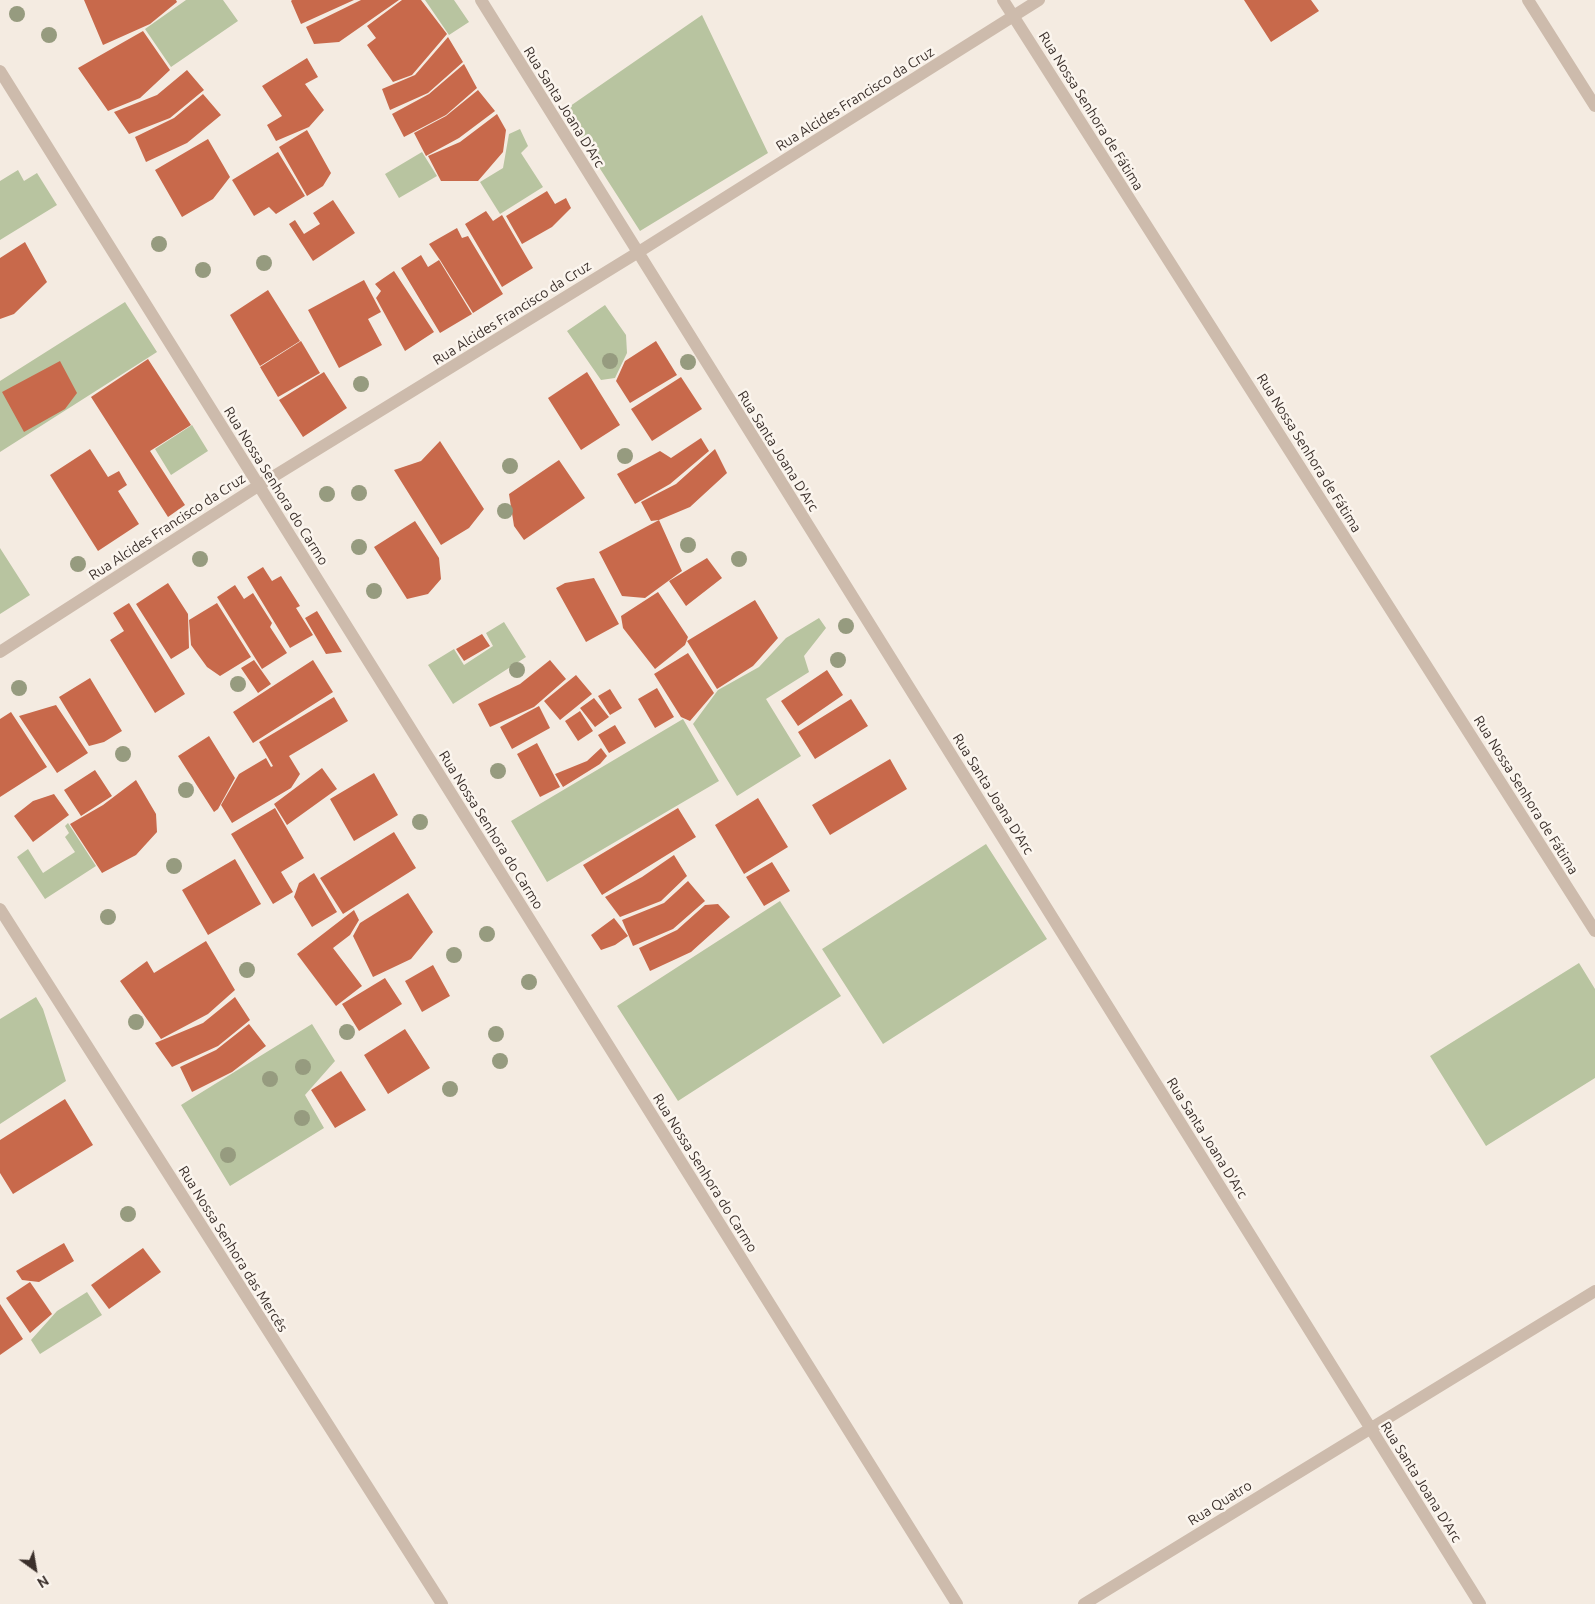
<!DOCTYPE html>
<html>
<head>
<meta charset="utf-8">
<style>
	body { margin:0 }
	#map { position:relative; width:1595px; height:1604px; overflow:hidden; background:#f4ebe1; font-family:Ubuntu,sans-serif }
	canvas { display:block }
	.north { position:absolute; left:10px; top:1544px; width:50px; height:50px; -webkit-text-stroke:4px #fbf5ee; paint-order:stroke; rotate:148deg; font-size:14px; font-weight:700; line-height:20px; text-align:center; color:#3b302b }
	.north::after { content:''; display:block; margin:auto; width:18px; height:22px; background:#3b302b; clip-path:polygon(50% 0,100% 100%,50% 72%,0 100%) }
</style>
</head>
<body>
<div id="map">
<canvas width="1595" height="1604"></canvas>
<div class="north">N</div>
</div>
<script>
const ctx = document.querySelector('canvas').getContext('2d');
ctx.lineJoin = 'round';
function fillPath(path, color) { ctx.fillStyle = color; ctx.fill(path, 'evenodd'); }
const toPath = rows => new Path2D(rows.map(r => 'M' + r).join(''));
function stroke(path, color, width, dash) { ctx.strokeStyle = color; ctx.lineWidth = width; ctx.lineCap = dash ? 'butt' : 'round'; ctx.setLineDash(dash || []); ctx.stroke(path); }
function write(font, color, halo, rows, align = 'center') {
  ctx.font = font + ' Ubuntu,sans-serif'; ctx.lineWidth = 5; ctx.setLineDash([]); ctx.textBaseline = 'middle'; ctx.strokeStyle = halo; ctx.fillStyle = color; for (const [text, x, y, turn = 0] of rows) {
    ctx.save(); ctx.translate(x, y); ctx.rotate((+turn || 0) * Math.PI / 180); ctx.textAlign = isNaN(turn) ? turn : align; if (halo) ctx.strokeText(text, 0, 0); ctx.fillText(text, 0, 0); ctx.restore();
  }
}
fillPath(toPath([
	[186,0,223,0,238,21,171,67,145,29],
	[425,0,454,0,469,22,449,35],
	[702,15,768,153,640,231,563,111],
	[520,129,528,146,521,153,543,187,500,214,480,182,503,168,509,134],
	[422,152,437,176,399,198,385,174],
	[18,170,24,181,37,173,57,205,0,240,0,181],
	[125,302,157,352,0,452,0,381],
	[605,305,626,335,627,353,615,378,601,380,567,331],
	[192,425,208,451,171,475,155,449],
	[0,548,30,595,0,614],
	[819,618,826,628,804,656,809,672,766,699,801,756,737,796,693,724,718,690,759,667,786,638],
	[504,622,526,657,453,704,428,665,454,649,464,665,493,646,486,633],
	[683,719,719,781,547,882,511,821],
	[68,823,96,866,45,899,17,857,28,849,43,873,75,852,65,837,69,833,65,826],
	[986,844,1047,939,883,1044,822,949],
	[780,901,841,996,678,1101,617,1006],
	[1579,963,1595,989,1595,1078,1486,1146,1430,1056],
	[36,997,43,1009,66,1081,0,1124,0,1019],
	[312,1024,335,1061,305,1095,324,1128,230,1186,181,1105],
	[87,1292,102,1315,40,1354,31,1340,57,1311]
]), '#b8c4a0');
fillPath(toPath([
	[84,0,176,0,177,2,150,24,103,45],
	[292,0,354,0,301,24,291,1],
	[361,0,399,0,339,42,314,44,306,27],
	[402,0,421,0,447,34,412,75,393,82,367,45,376,38,367,26],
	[1244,0,1311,0,1319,11,1271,42],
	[143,31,170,70,140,98,108,111,78,68],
	[448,37,463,62,428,93,390,110,382,89,415,75],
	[307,58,318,77,305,84,324,110,309,127,276,141,267,125,282,116,262,86],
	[464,64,477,88,446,115,404,137,392,114,429,94],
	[187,70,204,90,170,118,129,134,114,112,157,95],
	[478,90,495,111,459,138,426,156,414,133,446,116],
	[203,94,221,115,187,143,146,162,135,137,174,118],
	[497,114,506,130,503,152,478,181,441,181,428,156,460,142],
	[307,130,331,173,323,186,307,196,279,147],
	[208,139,230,177,213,199,182,217,155,170],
	[278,152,305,196,276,214,269,207,254,216,232,180],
	[547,191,555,204,566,198,571,208,552,227,522,244,506,216],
	[333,200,355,233,313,261,289,224,295,220,304,234,320,224,313,213],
	[486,211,493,221,502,215,533,268,502,287,465,224],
	[457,228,462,238,468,236,503,294,473,313,440,260,429,244],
	[25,242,47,282,14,314,0,319,0,258],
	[421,255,428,267,439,260,472,314,440,333,401,268],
	[394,271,434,332,405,351,376,298,381,291,375,284],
	[364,280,381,312,368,319,382,345,339,368,308,310],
	[268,290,300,341,260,366,230,315],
	[301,341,320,373,278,397,260,367],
	[656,341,677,375,630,403,616,381,625,361],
	[148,359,191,425,150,451,185,505,168,517,91,397],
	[60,361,77,393,65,409,24,432,2,392],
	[324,372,347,408,303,437,279,400],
	[587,372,620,425,581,450,548,398],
	[681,377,702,409,652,441,631,409],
	[701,438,709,451,670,484,635,504,617,474,660,451,671,458],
	[440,441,484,509,469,528,441,545,394,470,421,461],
	[90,449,108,477,119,471,127,485,118,491,139,524,98,551,50,475],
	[715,449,727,473,690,507,659,520,682,571,645,598,622,596,599,552,659,520,651,521,641,502,676,484],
	[559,460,585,498,524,540,514,526,509,494],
	[415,521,439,558,441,579,428,594,407,599,374,547],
	[707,558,722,578,686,606,669,581],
	[263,567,272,581,281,576,300,606,296,608,313,635,290,648,247,577],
	[594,578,619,624,586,642,556,588,565,583],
	[168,583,188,614,189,648,171,659,136,604],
	[235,585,244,599,253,593,272,623,270,627,287,653,262,669,217,597],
	[658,592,688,637,685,645,655,669,623,628,621,616],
	[755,600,778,638,753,666,717,689,687,641],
	[129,603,185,694,155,713,110,640,124,631,113,613],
	[217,603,251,657,220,676,207,667,191,645,189,620],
	[317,611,342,652,326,654,305,618],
	[482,634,490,646,464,661,456,649],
	[688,653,714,693,690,721,681,717,654,674],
	[254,660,271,684,258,693,241,668],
	[313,660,333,692,253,743,233,712],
	[550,660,566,679,534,707,490,727,478,704,520,684],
	[827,670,843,695,798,726,781,701],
	[576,675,592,694,560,720,544,701],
	[90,678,122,731,104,742,89,746,59,697],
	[657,688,674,717,655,728,638,699],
	[610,689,622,708,610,715,598,696],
	[334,697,348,721,289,756,300,774,291,788,232,823,221,805,239,774,266,758,271,767,273,766,259,742],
	[594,698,609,717,595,727,580,708],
	[851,699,868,726,815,759,798,732],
	[56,705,88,753,57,773,19,716],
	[539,706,550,728,512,749,500,727],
	[580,711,593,731,578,741,565,721],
	[11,712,47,767,0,797,0,719],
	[615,725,626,743,609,753,598,735],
	[209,736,235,778,218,809,214,812,178,756],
	[537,743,560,787,540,797,517,754],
	[601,748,607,756,600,764,563,787,555,774,587,761],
	[890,759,907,789,830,835,812,805],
	[322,768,337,789,287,825,274,804],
	[95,770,112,796,81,816,64,790],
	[374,773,398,815,354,841,330,799],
	[136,780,156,814,157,832,136,855,102,873,70,824,103,805],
	[54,794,69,815,33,842,14,816,33,801],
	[758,798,788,847,744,874,715,825],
	[275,808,304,858,281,872,293,892,273,904,231,834],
	[678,808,696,837,602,895,583,865],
	[394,832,416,868,343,914,320,878],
	[674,855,687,876,661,901,620,917,605,897,642,877],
	[235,859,261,904,208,935,182,890],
	[772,862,790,891,764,906,746,877],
	[314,873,337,912,312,927,294,897,299,883],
	[688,881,705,901,673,929,633,946,622,920,664,903],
	[408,893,433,932,411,959,373,977,353,936,360,923],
	[718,904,730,917,691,952,650,971,639,948,677,930,705,905],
	[354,910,359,920,350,935,333,948,362,986,336,1006,297,954],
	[614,918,628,936,615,945,601,950,591,935],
	[206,941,235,990,208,1014,161,1039,120,981,147,961,154,973],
	[433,965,450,996,422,1012,405,981],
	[385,978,402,1004,359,1031,342,1004],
	[235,997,250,1020,218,1046,172,1067,155,1043,203,1023],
	[249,1024,266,1046,232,1072,192,1092,180,1067,216,1050],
	[405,1029,430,1068,388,1094,364,1055],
	[341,1071,366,1110,335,1128,311,1090],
	[65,1099,93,1145,13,1194,0,1173,0,1140],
	[64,1243,74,1261,39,1282,22,1280,16,1271],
	[143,1248,161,1272,109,1309,91,1285],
	[30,1282,52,1314,30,1333,6,1298],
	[0,1304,23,1339,0,1355]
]), '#c8694b');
stroke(toPath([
	[481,0,1480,1604],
	[1003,0,1595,931],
	[1528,0,1595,106],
	[0,71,957,1604],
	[0,652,258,486,637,253,1039,0],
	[0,909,442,1604],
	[1084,1604,1595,1291]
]), '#cdbbac', 12);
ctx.fillStyle = '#969b7f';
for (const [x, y] of [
	[17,14],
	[49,35],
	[159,244],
	[264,263],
	[203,270],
	[610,361],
	[688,362],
	[361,384],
	[625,456],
	[510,466],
	[359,493],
	[327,494],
	[505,511],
	[688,545],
	[359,547],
	[200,559],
	[739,559],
	[78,564],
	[374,591],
	[846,626],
	[838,660],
	[517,670],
	[238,684],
	[19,688],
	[123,754],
	[498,771],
	[186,790],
	[420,822],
	[174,866],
	[108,917],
	[487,934],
	[454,955],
	[247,970],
	[529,982],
	[136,1022],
	[347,1032],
	[496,1034],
	[500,1061],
	[303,1067],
	[270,1079],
	[450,1089],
	[302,1118],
	[228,1155],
	[128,1214]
]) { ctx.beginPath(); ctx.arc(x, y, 8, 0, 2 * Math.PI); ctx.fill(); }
write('14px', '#3b302b', '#fbf5ee', [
	["Rua Alcides Francisco da Cruz",855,99,-32],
	["Rua Santa Joana D'Arc",564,107,58],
	["Rua Nossa Senhora de Fátima",1091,111,58],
	["Rua Alcides Francisco da Cruz",512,313,-32],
	["Rua Santa Joana D'Arc",778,451,58],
	["Rua Nossa Senhora de Fátima",1309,453,58],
	["Rua Nossa Senhora do Carmo",276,486,58],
	["Rua Alcides Francisco da Cruz",167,527,-33],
	["Rua Santa Joana D'Arc",993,794,58],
	["Rua Nossa Senhora de Fátima",1526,795,58],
	["Rua Nossa Senhora do Carmo",491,830,58],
	["Rua Santa Joana D'Arc",1207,1138,58],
	["Rua Nossa Senhora do Carmo",705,1173,58],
	["Rua Nossa Senhora das Mercês",233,1249,58],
	["Rua Santa Joana D'Arc",1421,1482,58],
	["Rua Quatro",1220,1503,-32]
]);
</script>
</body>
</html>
